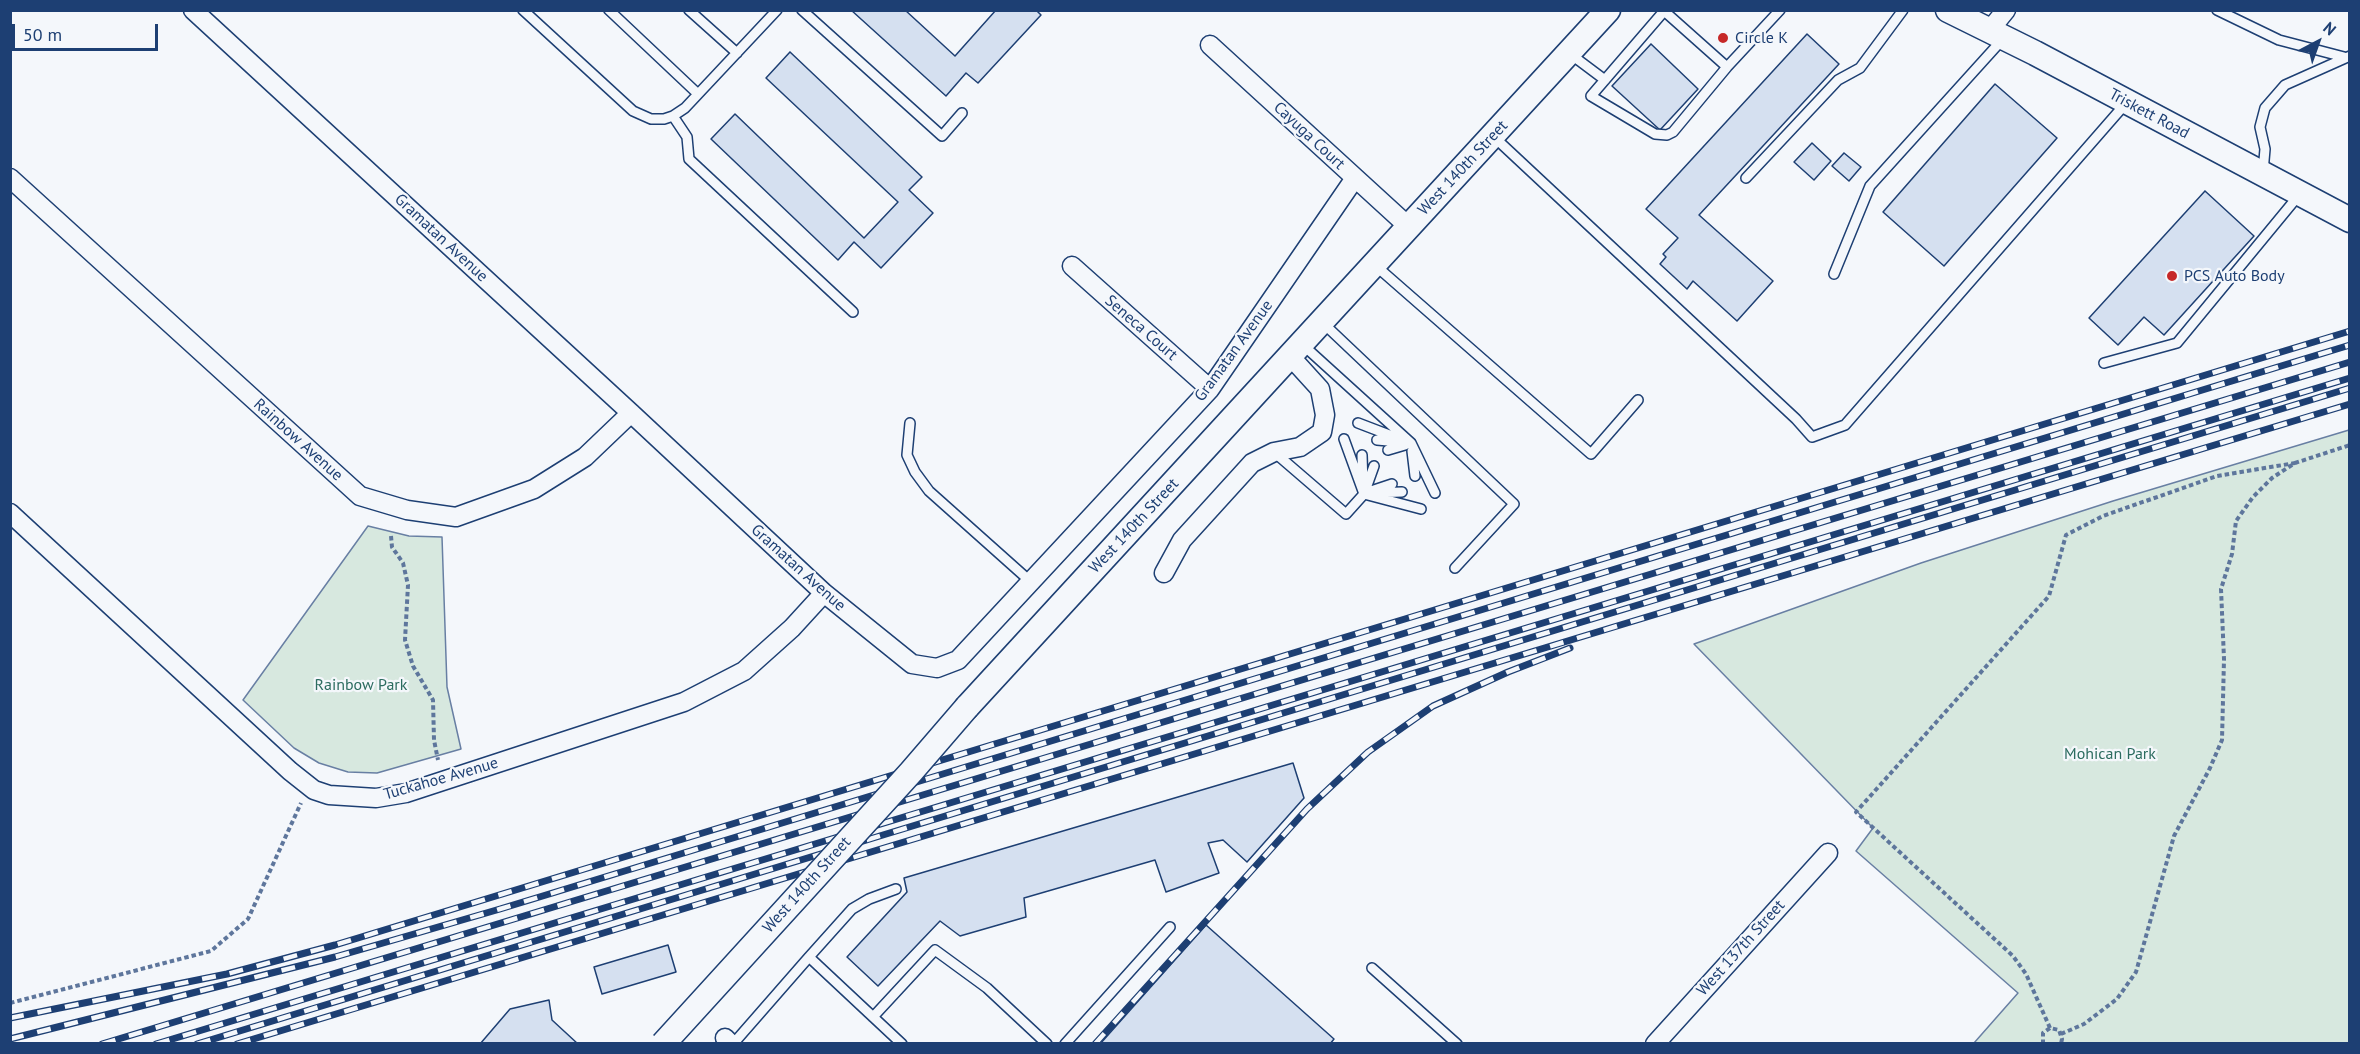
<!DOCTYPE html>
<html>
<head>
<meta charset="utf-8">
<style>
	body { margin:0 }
	#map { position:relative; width:2360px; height:1054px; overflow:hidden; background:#f4f7fb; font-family:"PT Sans",sans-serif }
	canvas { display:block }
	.frame { position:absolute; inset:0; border:12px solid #1d3f73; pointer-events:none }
	.north { position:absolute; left:2288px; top:12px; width:60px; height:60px; -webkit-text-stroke:4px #f4f7fb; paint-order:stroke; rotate:41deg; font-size:16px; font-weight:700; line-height:24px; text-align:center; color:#1d3f73 }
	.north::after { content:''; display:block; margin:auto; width:21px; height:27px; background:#1d3f73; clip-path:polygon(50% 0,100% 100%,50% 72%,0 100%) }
	.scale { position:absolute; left:12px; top:24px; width:146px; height:27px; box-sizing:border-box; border:3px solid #1d3f73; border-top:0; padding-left:8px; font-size:18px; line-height:21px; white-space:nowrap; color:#1d3f73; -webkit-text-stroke:4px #f4f7fb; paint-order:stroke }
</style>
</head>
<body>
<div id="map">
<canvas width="2360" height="1054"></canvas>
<div class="frame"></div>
<div class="north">N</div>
<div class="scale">50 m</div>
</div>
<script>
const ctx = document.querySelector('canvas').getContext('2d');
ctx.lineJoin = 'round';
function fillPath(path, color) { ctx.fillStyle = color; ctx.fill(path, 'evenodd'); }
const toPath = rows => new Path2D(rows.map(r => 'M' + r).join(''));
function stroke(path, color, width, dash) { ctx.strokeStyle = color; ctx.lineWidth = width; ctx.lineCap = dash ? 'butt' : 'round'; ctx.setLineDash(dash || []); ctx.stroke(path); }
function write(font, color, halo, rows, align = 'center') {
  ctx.font = font + ' "PT Sans",sans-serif'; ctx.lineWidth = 4.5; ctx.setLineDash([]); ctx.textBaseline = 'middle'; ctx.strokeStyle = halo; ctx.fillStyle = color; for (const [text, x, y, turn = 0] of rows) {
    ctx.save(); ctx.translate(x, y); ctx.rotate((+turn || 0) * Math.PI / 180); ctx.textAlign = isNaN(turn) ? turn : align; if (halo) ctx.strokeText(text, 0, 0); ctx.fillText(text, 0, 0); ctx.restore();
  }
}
const green = toPath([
	[2349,430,2349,1043,1974,1043,2018,993,1856,851,1873,828,1694,644,1921,563,2113,501,2349,430],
	[368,526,409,536,442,537,447,687,461,749,377,773,348,772,319,763,294,748,243,700,368,526]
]);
fillPath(green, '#d7e8df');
stroke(green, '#687fa3', 1.5);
const building = toPath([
	[851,10,905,10,955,56,996,10,1036,10,1041,15,978,83,966,73,946,96,851,10],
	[1807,34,1839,64,1699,215,1773,281,1737,321,1693,281,1687,289,1660,264,1666,257,1663,254,1678,238,1646,209,1807,34],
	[1651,44,1698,89,1660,130,1612,86,1651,44],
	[790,52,922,177,909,190,933,213,881,268,854,242,838,260,711,139,735,114,864,238,898,202,766,78,790,52],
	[1995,84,2057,138,1944,266,1883,212,1995,84],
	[1812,143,1831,161,1814,180,1794,162,1812,143],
	[1844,153,1861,167,1849,181,1832,166,1844,153],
	[2205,191,2254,236,2164,335,2144,317,2118,345,2089,318,2205,191],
	[1293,763,1304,798,1247,862,1223,840,1208,843,1219,873,1166,892,1155,860,1024,898,1026,917,960,936,940,921,878,986,847,957,907,892,904,878,1293,763],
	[1206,925,1334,1039,1330,1044,1100,1044,1206,925],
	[668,945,676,972,602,994,594,967,668,945],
	[549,1000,552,1020,578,1044,480,1044,510,1009,549,1000]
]);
fillPath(building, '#d5e0f0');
stroke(building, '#1d3f73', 1.5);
const lane = toPath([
	[523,10,633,111,651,119,664,119,673,116,685,108,777,10],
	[609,10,698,94],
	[689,10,737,53],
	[802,10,942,136,962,113],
	[1663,10,1727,67,1780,10],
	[1665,10,1591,96,1655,134,1667,135,1673,132,1727,67],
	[2217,10,2279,40,2344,57],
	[1569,53,1605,80],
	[673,116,687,137,689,159,853,312],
	[1493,136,1796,419,1812,437,1845,425,2127,102],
	[2263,172,2265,149,2260,127,2265,108,2285,85,2350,56],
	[1746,178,1838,80,1860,68,1903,10],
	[1376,266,1591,454,1638,400],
	[1834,274,1870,186,2002,40],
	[1323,323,1514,504,1455,568],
	[1303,345,1411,443,1435,493],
	[2104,363,2177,343,2299,195],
	[910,423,907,455,915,472,929,491,1031,582],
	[1358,423,1405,441],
	[1344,439,1364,494],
	[1377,440,1399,442],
	[1388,450,1405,445],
	[1412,451,1415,476],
	[1274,452,1346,514,1364,494,1374,466],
	[1362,455,1363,485],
	[1374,490,1392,484],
	[1372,493,1402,492],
	[1364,494,1421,509],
	[809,957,852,909,869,899,896,889],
	[1372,968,1457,1044],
	[873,1017,935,950,987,988,1047,1044],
	[733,1044,809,957,902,1044],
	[1065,1044,1170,927]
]);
const street = toPath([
	[193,10,631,413,824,593,912,664,937,668,958,660,1210,389,1355,178],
	[1989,31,2006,10],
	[1210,45,1409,227],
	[10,178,360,496,407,510,456,517,534,489,585,457,631,413],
	[1072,266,1210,389],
	[10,513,290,771,314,790,329,795,376,798,406,793,684,702,744,671,792,628,824,593],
	[1164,573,1182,540,1252,463,1274,452,1300,447,1322,432,1325,415,1320,389,1290,356],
	[725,1038,731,1044],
	[1655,1044,1828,853]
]);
const secondary = toPath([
	[1948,10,2035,53,2350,220],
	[967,707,1608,10]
]);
stroke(lane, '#1d3f73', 12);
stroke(street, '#1d3f73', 21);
stroke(secondary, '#1d3f73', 27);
stroke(toPath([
	[391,536,392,547,403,563,408,585,405,640,413,666,433,700,434,740,438,760],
	[10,1003,211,951,248,919,301,803],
	[2050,1028,2026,974,2013,956,1856,812,2049,596,2066,535,2103,516,2217,476,2295,463],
	[2061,1034,2084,1024,2117,999,2136,972,2174,836,2210,768,2222,740,2224,659,2221,589,2232,554,2236,521,2253,497,2272,478,2295,463,2350,445],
	[2043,1044,2043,1033,2050,1028,2059,1030,2062,1039,2061,1044]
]), '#5e769c', 4, [4.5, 3]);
stroke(lane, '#f4f7fb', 9);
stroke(street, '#f4f7fb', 18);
stroke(secondary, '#f4f7fb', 24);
const rail = toPath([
	[10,1018,227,974,335,945,2350,331],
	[10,1039,335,957,500,909,2350,345],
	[102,1044,2350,362],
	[156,1044,2350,378],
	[197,1044,2350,388],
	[237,1044,2350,404],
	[1095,1044,1307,809,1368,752,1433,706,1508,672,1570,648]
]);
stroke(rail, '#1d3f73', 7);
stroke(rail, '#f4f7fb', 4.5, [14]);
const secondaryBridge = toPath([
	[663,1044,911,772,967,707]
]);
stroke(secondaryBridge, '#1d3f73', 27, []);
stroke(secondaryBridge, '#f4f7fb', 24);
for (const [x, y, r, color] of [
	[1723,38,6,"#c62828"],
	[2172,276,6,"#c62828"]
]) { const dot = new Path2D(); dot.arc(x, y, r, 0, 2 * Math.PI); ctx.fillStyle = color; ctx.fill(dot); stroke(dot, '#f4f7fb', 2); }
write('16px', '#1d3f73', '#f4f7fb', [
	["Circle K",1735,38],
	["PCS Auto Body",2184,276]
], 'left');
write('16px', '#1d3f73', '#f4f7fb', [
	["Triskett Road",2149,114,28],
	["Cayuga Court",1309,136,43],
	["West 140th Street",1463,168,-47],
	["Gramatan Avenue",441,238,43],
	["Seneca Court",1141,328,41],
	["Gramatan Avenue",1234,351,-54],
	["Rainbow Avenue",298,440,42],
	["West 140th Street",1134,526,-47],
	["Gramatan Avenue",798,568,42],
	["Tuckahoe Avenue",441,779,-16],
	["West 140th Street",807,885,-48],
	["West 137th Street",1741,948,-48]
]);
write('16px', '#2c6c60', '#f4f7fb', [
	["Rainbow Park",361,685],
	["Mohican Park",2110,754]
]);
</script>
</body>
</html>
